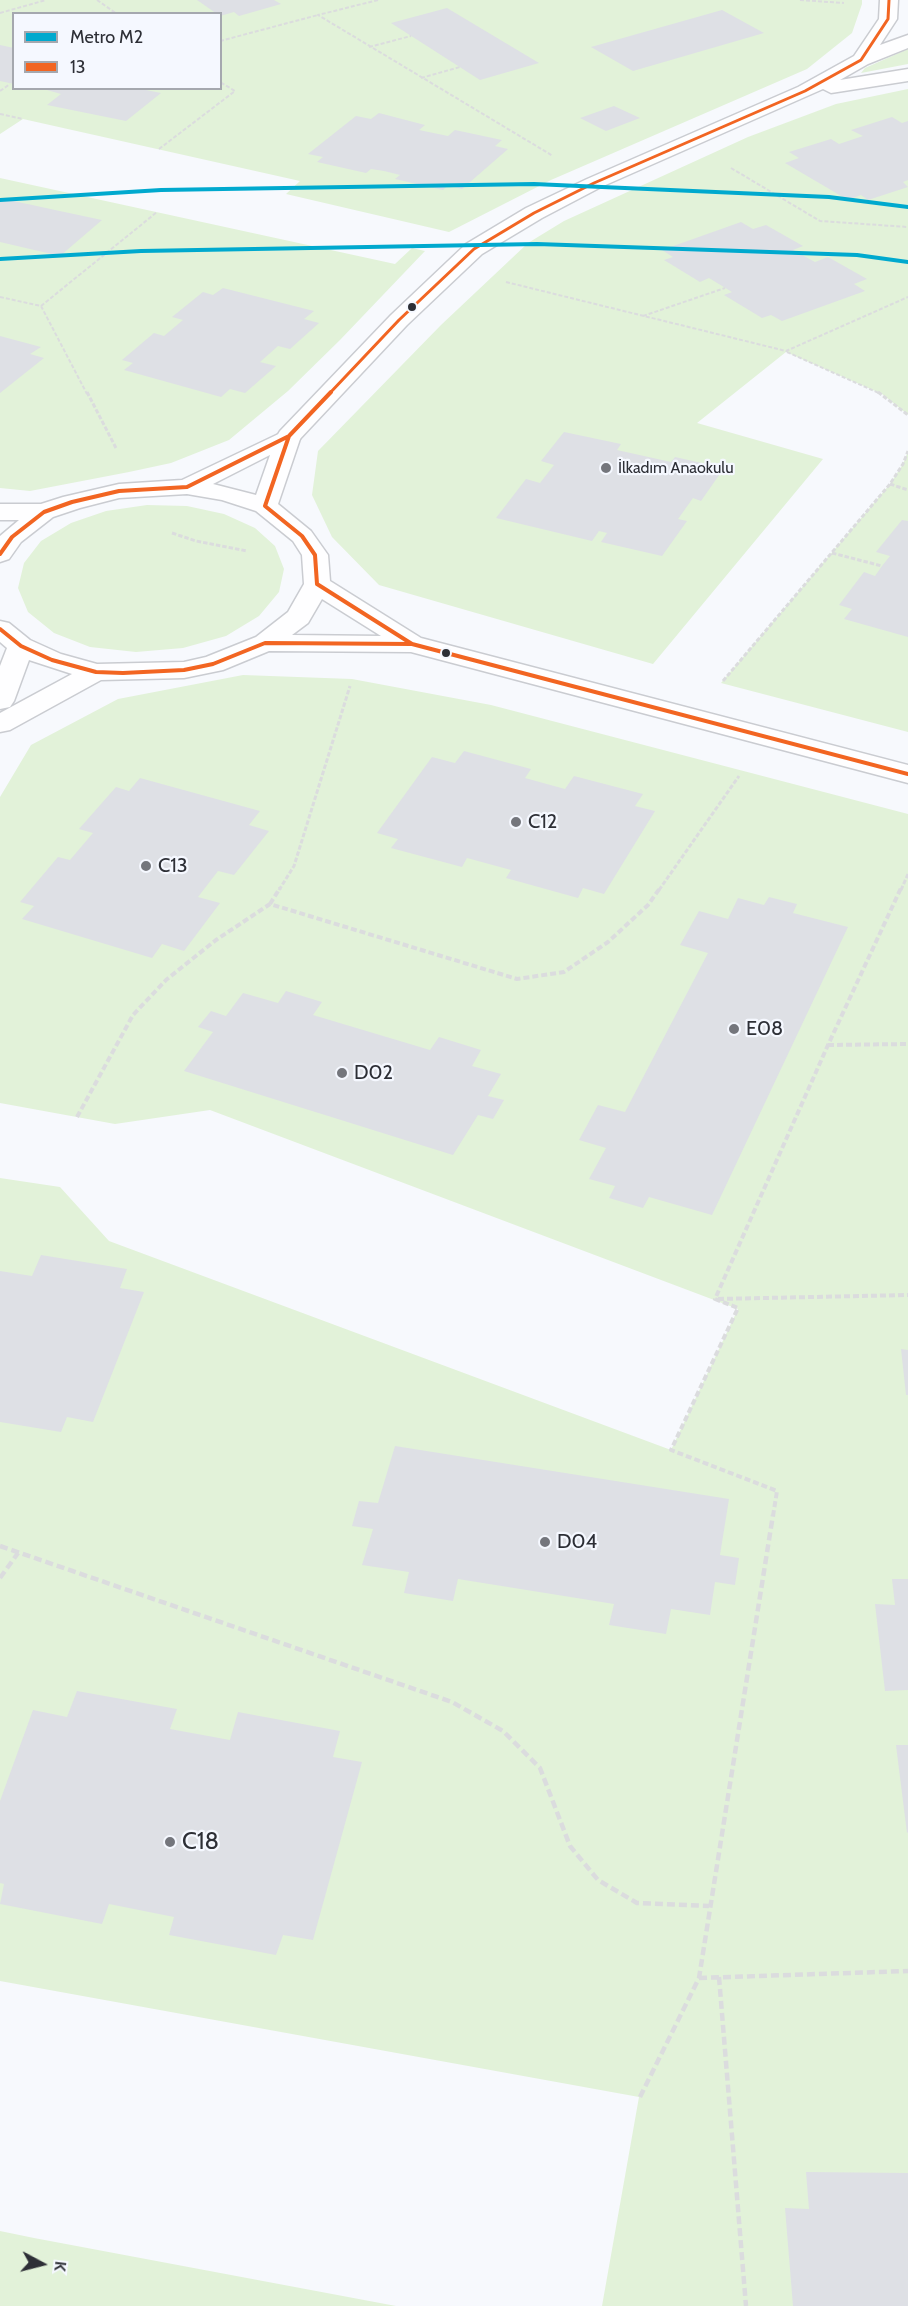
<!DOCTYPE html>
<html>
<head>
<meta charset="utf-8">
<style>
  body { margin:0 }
  #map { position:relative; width:908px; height:2306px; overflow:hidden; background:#f7f9fd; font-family:Cabin,sans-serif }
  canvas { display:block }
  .legend { position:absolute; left:12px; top:12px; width:210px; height:78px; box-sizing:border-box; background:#f5f8ff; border:2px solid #a5a8af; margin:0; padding:8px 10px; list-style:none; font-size:18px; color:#2d2f36 }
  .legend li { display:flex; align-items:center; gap:12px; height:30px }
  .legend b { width:30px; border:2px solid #a5a8af }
  .north { position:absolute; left:12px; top:2234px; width:60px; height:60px; -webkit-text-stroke:4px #f5f8ff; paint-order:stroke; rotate:97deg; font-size:16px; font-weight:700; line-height:24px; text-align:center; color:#2d2f36 }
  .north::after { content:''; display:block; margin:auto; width:21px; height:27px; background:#2d2f36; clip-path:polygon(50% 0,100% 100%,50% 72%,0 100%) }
</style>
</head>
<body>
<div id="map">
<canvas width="908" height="2306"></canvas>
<ul class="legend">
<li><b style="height:8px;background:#00a9ce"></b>Metro M2</li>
<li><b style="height:8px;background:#f26522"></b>13</li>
</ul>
<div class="north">K</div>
</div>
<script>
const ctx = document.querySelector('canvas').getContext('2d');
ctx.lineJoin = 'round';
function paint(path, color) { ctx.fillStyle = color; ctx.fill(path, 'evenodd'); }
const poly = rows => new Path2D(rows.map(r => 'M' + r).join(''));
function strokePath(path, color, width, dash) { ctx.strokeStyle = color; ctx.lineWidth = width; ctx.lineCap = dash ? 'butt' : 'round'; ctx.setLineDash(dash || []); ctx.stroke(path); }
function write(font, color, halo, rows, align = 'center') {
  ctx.font = font + ' Cabin,sans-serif'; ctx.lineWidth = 4.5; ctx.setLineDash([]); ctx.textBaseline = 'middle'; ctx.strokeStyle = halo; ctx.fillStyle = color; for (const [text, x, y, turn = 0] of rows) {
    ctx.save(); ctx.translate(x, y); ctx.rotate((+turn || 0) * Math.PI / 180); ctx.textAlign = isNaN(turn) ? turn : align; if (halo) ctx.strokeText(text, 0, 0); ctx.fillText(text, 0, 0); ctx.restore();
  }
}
const green = poly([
  [0,0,862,0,862,4,852,33,807,69,551,180,449,232,286,194,300,181,23,119,0,134],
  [14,14,220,14,220,88,14,88],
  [908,49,908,64,861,73,865,68],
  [908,89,908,415,882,394,786,352,697,423,823,459,653,664,379,585,332,537,312,495,318,451,441,325,528,243,564,221,748,137,836,104],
  [0,178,395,264,412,248,425,251,340,340,288,391,229,440,171,463,129,472,30,491,0,488],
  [908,451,908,732,721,683,890,484,903,464],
  [147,505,187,506,224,514,255,528,275,546,284,569,279,592,259,616,226,636,183,648,136,652,90,647,54,633,28,612,18,588,24,563,41,541,71,523,106,511],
  [243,675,352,679,491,705,908,814,908,2306,602,2306,639,2097,0,1981,0,1178,60,1187,109,1241,671,1450,738,1309,210,1110,115,1124,0,1103,0,797,31,745,118,699],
  [0,2231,34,2238,396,2306,0,2306]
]);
const building = poly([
  [197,0,274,0,281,4,239,16,234,12,220,16],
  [447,8,539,63,480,80,391,23],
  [722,10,764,33,633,71,591,47],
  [0,45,14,48,14,84,0,81],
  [40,88,136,88,161,93,126,121,47,105,61,94],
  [614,106,640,118,606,131,580,118],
  [379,113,425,125,419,130,448,136,455,130,502,140,495,146,508,149,462,189,448,185,443,190,395,179,400,175,384,171,371,169,366,173,317,162,323,157,308,154,356,116,371,119],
  [892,117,902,123,908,121,908,180,903,182,908,187,868,200,861,195,848,200,785,163,799,158,789,152,831,139,839,144,863,136,851,130],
  [0,198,55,210,102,220,60,256,0,242],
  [741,222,753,229,766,225,803,246,793,250,815,262,828,257,867,279,854,284,865,291,782,321,771,315,762,318,724,295,732,292,709,278,700,282,664,260,673,257,662,250],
  [223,288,314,311,304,319,319,323,290,349,278,346,260,362,276,366,245,393,230,389,221,397,124,370,133,363,122,360,154,333,164,336,183,320,172,317,203,292,213,295],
  [0,336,41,347,30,354,44,358,0,393],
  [564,432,621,444,617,450,671,462,675,457,724,468,701,501,693,498,678,519,687,521,662,556,601,542,607,533,599,531,592,541,496,518,526,479,540,483,554,465,541,461],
  [902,520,908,521,908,637,844,619,852,609,839,605,864,572,875,576,882,566,890,556,876,552],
  [464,751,531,769,525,778,565,789,574,776,643,794,635,806,655,811,604,894,583,888,578,898,506,878,511,870,467,858,462,867,391,848,398,839,377,833,432,757,455,763],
  [140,778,260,811,249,825,269,831,234,875,218,871,198,897,220,903,184,951,162,944,152,958,22,919,34,906,20,902,58,857,70,860,93,833,79,829,116,787,129,791],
  [769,897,797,904,793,913,848,927,712,1215,649,1197,643,1208,609,1198,615,1186,589,1179,606,1148,579,1140,598,1105,625,1112,708,953,680,945,699,911,728,919,738,898,764,905],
  [286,991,322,1002,313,1015,430,1050,439,1037,481,1050,472,1066,501,1074,488,1096,504,1100,493,1119,478,1115,453,1155,184,1071,213,1032,198,1027,211,1011,226,1016,243,993,278,1003],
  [41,1255,127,1269,120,1288,144,1292,93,1422,67,1417,61,1432,0,1422,0,1271,32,1276],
  [901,1349,908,1350,908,1395,906,1395],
  [395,1446,729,1499,720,1555,739,1558,735,1585,715,1582,710,1615,671,1609,666,1634,609,1625,614,1604,458,1579,453,1601,404,1593,409,1572,362,1565,373,1529,352,1526,359,1501,378,1503],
  [892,1579,908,1579,908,1690,885,1691,875,1604,895,1605],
  [77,1691,177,1709,170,1729,230,1740,238,1712,340,1731,333,1757,362,1762,313,1940,283,1935,276,1955,169,1935,174,1917,109,1904,102,1924,0,1904,4,1884,0,1883,0,1801,33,1710,67,1717],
  [896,1745,908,1745,908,1832,907,1833],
  [806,2172,908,2173,908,2306,793,2306,785,2208,809,2209]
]);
const pathFar3 = poly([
  [97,0,117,14],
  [378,0,318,15,553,156],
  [800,0,844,3],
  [0,13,46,0],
  [220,41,318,15],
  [369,47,411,36],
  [421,78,460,67],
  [0,91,10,84],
  [0,114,23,119],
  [159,149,235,91,220,82],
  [731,168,820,221,908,227],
  [506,282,786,351,908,297],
  [0,297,41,306,87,394],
  [41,306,157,212],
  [643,316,725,288],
  [787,352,881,394]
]);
const pathFar2 = poly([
  [87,392,116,448],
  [878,392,908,415],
  [890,484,908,490],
  [172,533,196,541,247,551],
  [832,553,882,566],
  [723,681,890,484,903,464,908,451],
  [279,890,294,866,350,686],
  [659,890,739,776],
  [901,890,908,874]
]);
const pathFar1 = poly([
  [270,904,280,888],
  [828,1045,908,1044],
  [77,1117,133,1015,166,980,216,940,270,904,517,979,564,972,608,942,648,905,660,888],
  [718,1299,908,1295],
  [773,1516,777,1491,671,1450,738,1308,715,1299,828,1045,901,888]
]);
const path = poly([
  [0,1546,452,1702,503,1731,540,1768,570,1846,598,1880,637,1903,709,1906],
  [0,1578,18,1553],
  [719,1977,746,2306],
  [699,1978,908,1971],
  [640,2097,699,1978,773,1515]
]);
const secondary = poly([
  [880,0,898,0,897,19,880,45,908,35,908,48,868,64,840,80,908,69,908,81,831,93,823,89,601,187,542,218,482,254,407,325,298,441,289,443,280,441,277,436,280,431,391,315,466,244,526,208,587,179,798,87,854,56,879,19,880,0]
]);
const primary = poly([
  [289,429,298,431,301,436,278,504,311,531,328,555,330,581,421,638,908,765,908,783,411,652,269,651,223,670,184,678,101,680,10,730,0,732,0,713,72,674,29,660,14,701,10,707,0,709,0,666,7,648,0,642,0,621,9,623,30,640,61,654,97,664,184,662,206,657,256,637,288,612,304,584,302,555,293,541,256,511,222,500,187,494,119,498,80,508,53,517,21,542,9,559,0,562,0,536,19,520,0,520,0,504,41,504,63,497,119,484,182,480,289,429],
  [270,455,256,495,213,484,270,455],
  [322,599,381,636,292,635,308,623,322,599]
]);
const bus1Far1 = poly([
  [329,394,399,320,474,249,534,213,594,183,805,91,861,60,888,19,889,0]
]);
const bus1 = poly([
  [289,436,265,506,302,536,315,555,317,584,412,644],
  [0,554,12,537,44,512,72,502,119,491,187,487,289,436,331,392],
  [0,629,21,646,52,660,96,672,123,673,184,670,213,664,265,643,412,644,908,774]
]);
const metro1 = poly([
  [0,200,161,190,534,184,829,197,908,207],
  [0,259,141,251,537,244,857,255,908,262]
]);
const markers = [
  [412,307,5,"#2d2f36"],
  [606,468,6,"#74767c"],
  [446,653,5,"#2d2f36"],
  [516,822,6,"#74767c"],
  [146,866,6,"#74767c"],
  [734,1029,6,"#74767c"],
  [342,1073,6,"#74767c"],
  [545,1542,6,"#74767c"],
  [170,1842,6,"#74767c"]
];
const farPoinames = [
  ["İlkadım Anaokulu",618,468]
];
const poiNames = [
  ["C12",528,822],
  ["C13",158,866],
  ["E08",746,1029],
  ["D02",354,1073],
  ["D04",557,1542]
];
const nearPoinames = [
  ["C18",182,1842]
];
paint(green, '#e2f2d9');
paint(building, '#dee0e5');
strokePath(secondary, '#caccd1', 3);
strokePath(primary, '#caccd1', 3);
strokePath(pathFar3, '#dbdcde', 2, [4, 2]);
strokePath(pathFar2, '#dbdcde', 3, [4.5, 2]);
strokePath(pathFar1, '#dbdcde', 4, [6, 3]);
strokePath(path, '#dbdcde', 4.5, [8, 4]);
paint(secondary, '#fefeff');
paint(primary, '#fefeff');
strokePath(bus1Far1, '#f26522', 3);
strokePath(bus1, '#f26522', 4);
strokePath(metro1, '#00a9ce', 4);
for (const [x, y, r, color] of markers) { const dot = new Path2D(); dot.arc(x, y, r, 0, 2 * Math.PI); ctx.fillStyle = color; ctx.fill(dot); strokePath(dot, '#f5f8ff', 2); }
write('16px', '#2d2f36', '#f5f8ff', farPoinames, 'left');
write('20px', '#2d2f36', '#f5f8ff', poiNames, 'left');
write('24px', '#2d2f36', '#f5f8ff', nearPoinames, 'left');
</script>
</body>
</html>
